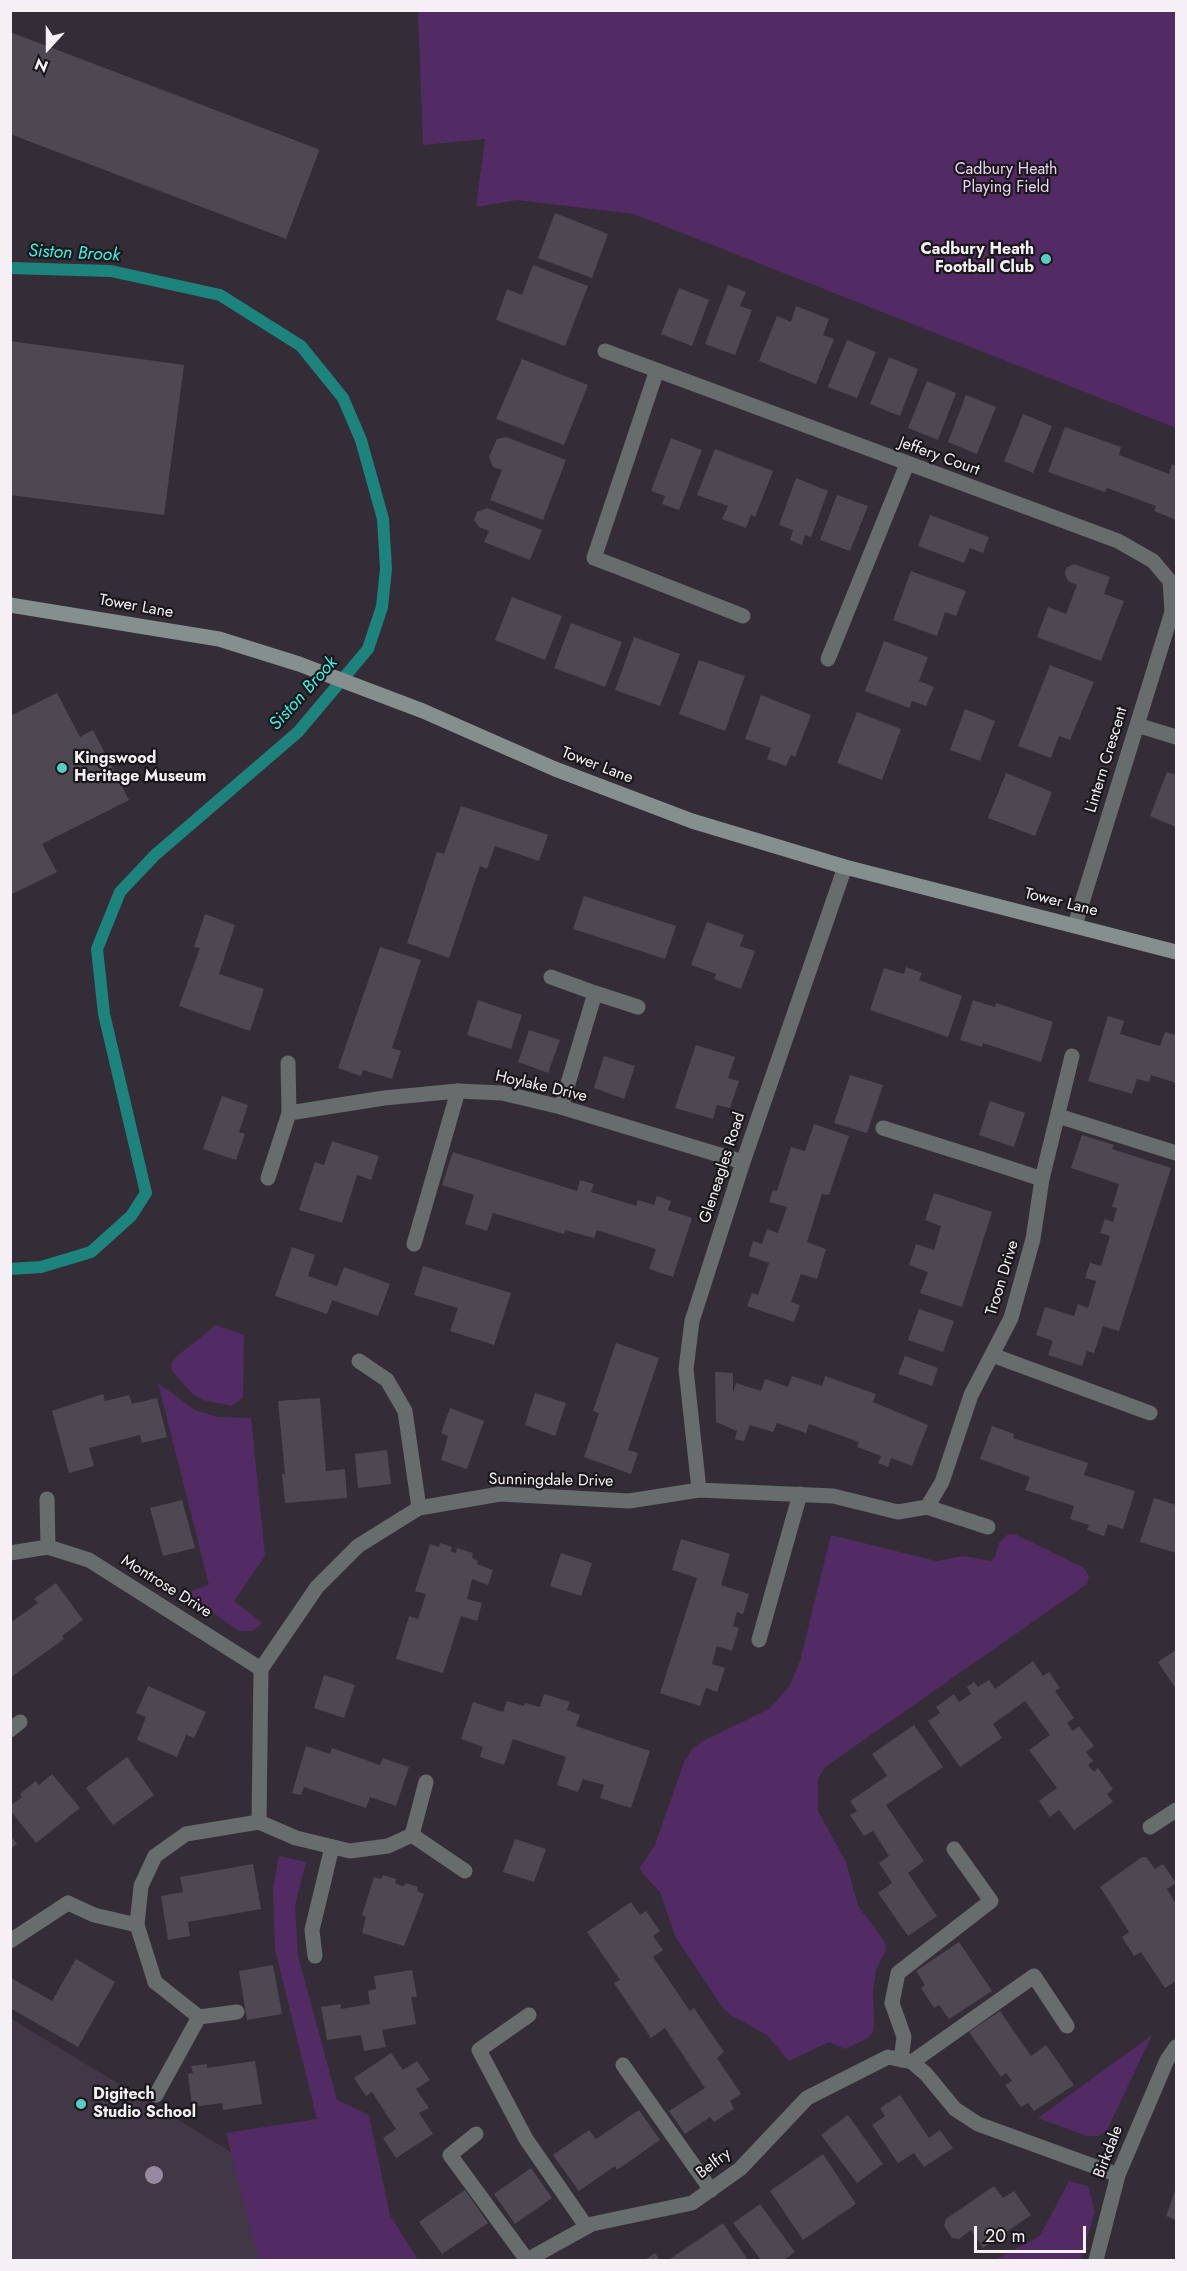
<!DOCTYPE html>
<html>
<head>
<meta charset="utf-8">
<style>
  body { margin:0 }
  #map { position:relative; width:1187px; height:2271px; overflow:hidden; background:#342d37; font-family:Jost,sans-serif }
  canvas { display:block }
  .frame { position:absolute; inset:0; border:12px solid #f4f0f6; pointer-events:none }
  .north { position:absolute; left:18px; top:18px; width:60px; height:60px; -webkit-text-stroke:4px #1a171b; paint-order:stroke; rotate:201deg; font-size:16px; font-weight:700; line-height:24px; text-align:center; color:#f4f0f6 }
  .north::after { content:''; display:block; margin:auto; width:21px; height:27px; background:#f4f0f6; clip-path:polygon(50% 0,100% 100%,50% 72%,0 100%) }
  .scale { position:absolute; left:974px; top:2226px; width:112px; height:27px; box-sizing:border-box; border:3px solid #f4f0f6; border-top:0; padding-left:8px; font-size:18px; line-height:21px; white-space:nowrap; color:#f4f0f6; -webkit-text-stroke:4px #1a171b; paint-order:stroke }
</style>
</head>
<body>
<div id="map">
<canvas width="1187" height="2271"></canvas>
<div class="frame"></div>
<div class="north">N</div>
<div class="scale">20 m</div>
</div>
<script>
const ctx = document.querySelector('canvas').getContext('2d');
ctx.lineJoin = 'round';
function paint(path, color) { ctx.fillStyle = color; ctx.fill(path, 'evenodd'); }
const poly = rows => new Path2D(rows.map(r => 'M' + r).join(''));
function strokePath(path, color, width, dash) { ctx.strokeStyle = color; ctx.lineWidth = width; ctx.lineCap = dash ? 'butt' : 'round'; ctx.setLineDash(dash || []); ctx.stroke(path); }
function write(font, color, halo, rows, align = 'center') {
  ctx.font = font + ' Jost,sans-serif'; ctx.lineWidth = 4.5; ctx.setLineDash([]); ctx.textBaseline = 'middle'; ctx.strokeStyle = halo; ctx.fillStyle = color; for (const [text, x, y, turn = 0] of rows) {
    ctx.save(); ctx.translate(x, y); ctx.rotate((+turn || 0) * Math.PI / 180); ctx.textAlign = isNaN(turn) ? turn : align; if (halo) ctx.strokeText(text, 0, 0); ctx.fillText(text, 0, 0); ctx.restore();
  }
}
const built = poly([
  [10,2018,292,2189,308,2260,11,2260]
]);
const green = poly([
  [418,11,1176,11,1176,428,634,214,517,200,476,207,485,139,423,145],
  [216,1325,244,1335,243,1398,231,1406,203,1400,193,1394,172,1371,171,1364,177,1356],
  [158,1383,195,1410,218,1417,251,1418,265,1556,234,1601,262,1623,253,1631,239,1631,192,1598,190,1591,209,1585],
  [1015,1534,1084,1568,1089,1576,1087,1584,825,1767,818,1779,818,1811,846,1862,858,1906,885,1942,886,1950,876,1970,873,1991,874,2023,873,2032,868,2038,845,2049,829,2042,789,2061,767,2035,732,2016,723,2008,675,1936,660,1892,642,1873,640,1867,655,1845,684,1762,693,1748,703,1741,769,1709,789,1687,800,1661,831,1535,936,1561,964,1556,991,1561,995,1557,999,1543,1007,1535],
  [279,1856,306,1862,295,1905,298,1956,337,2100,369,2115,390,2215,418,2260,259,2260,226,2133,317,2119,275,1949,273,1889],
  [1152,2035,1107,2130,1098,2136,1087,2136,1038,2118],
  [1069,2181,1088,2186,1095,2212,1080,2260,995,2260,1040,2236]
]);
const stream = poly([
  [10,268,111,271,220,295,301,346,343,398,361,440,383,519,386,569,382,607,368,649,298,732,155,855,120,892,97,949,104,1014,146,1193,131,1216,91,1252,41,1267,10,1269]
]);
const building = poly([
  [10,32,318,149,319,151,286,239,10,134],
  [555,213,608,234,592,278,538,258],
  [533,265,588,286,565,346,496,320,507,289,522,295],
  [728,285,746,292,740,306,752,310,735,355,705,344],
  [679,288,709,300,692,346,661,334],
  [796,306,829,319,823,335,834,339,816,384,759,361,777,316,791,322],
  [847,340,876,352,857,398,828,387],
  [10,341,184,365,164,515,10,495],
  [889,357,918,369,900,416,870,404],
  [522,359,588,385,564,445,496,419],
  [927,381,956,393,938,440,908,428],
  [966,395,996,407,977,454,948,442],
  [1023,414,1052,426,1033,473,1004,461],
  [1065,427,1121,447,1119,455,1169,474,1172,464,1176,466,1176,520,1154,511,1156,506,1107,488,1105,492,1048,472],
  [506,437,566,460,543,520,490,500,502,470,493,467,489,457,497,439],
  [671,438,702,450,679,510,662,504,665,496,651,491],
  [715,449,773,471,755,517,751,515,746,528,722,519,728,506,697,495],
  [796,478,828,491,811,537,805,535,802,545,790,540,793,530,779,525],
  [837,495,868,506,850,551,820,540],
  [487,508,542,530,530,560,484,542,489,531,479,527,474,520,477,512],
  [930,515,989,537,983,553,970,548,964,563,918,546],
  [1074,564,1110,577,1104,594,1124,601,1101,661,1037,637,1048,607,1066,614,1077,585,1068,581,1065,574,1066,568],
  [911,571,966,591,956,616,945,612,937,636,893,620],
  [512,597,562,616,545,660,495,640],
  [571,623,622,642,605,687,554,668],
  [634,637,680,654,660,706,615,690],
  [884,641,928,657,919,681,934,687,926,706,912,701,909,708,865,691],
  [699,660,745,676,725,731,679,714],
  [1050,665,1094,682,1070,740,1059,736,1051,758,1018,746],
  [57,693,80,737,93,730,129,800,42,844,57,872,10,895,10,716],
  [761,695,811,715,795,757,791,755,786,766,767,759,771,748,745,739],
  [965,709,995,721,980,761,950,750],
  [857,712,901,729,882,780,837,763],
  [1167,772,1176,775,1176,827,1150,816],
  [1006,773,1052,792,1035,836,988,818],
  [461,806,548,835,539,861,495,846,487,869,480,866,449,958,407,943,437,852,444,854],
  [584,896,676,926,665,959,573,929],
  [205,914,235,925,219,974,264,989,250,1031,179,1006,200,948,194,947],
  [707,922,744,935,740,946,755,951,741,989,714,979,716,974,691,965],
  [380,947,421,960,392,1048,401,1051,392,1079,363,1070,361,1076,338,1068],
  [906,967,922,973,919,980,962,996,948,1037,870,1010,884,968,904,974],
  [478,1000,522,1015,511,1049,467,1035],
  [973,1000,995,1007,996,1003,1053,1022,1041,1062,983,1043,982,1047,960,1040],
  [1108,1016,1124,1021,1120,1034,1160,1046,1165,1032,1176,1035,1176,1083,1151,1075,1149,1082,1137,1079,1132,1094,1088,1081],
  [529,1030,560,1040,548,1073,518,1062],
  [696,1045,735,1057,728,1078,739,1081,730,1108,717,1105,713,1119,675,1108],
  [604,1056,635,1066,624,1099,594,1088],
  [850,1075,883,1085,867,1133,834,1123],
  [222,1096,248,1105,239,1132,245,1134,236,1160,203,1149],
  [990,1101,1025,1113,1014,1147,979,1135],
  [814,1124,849,1136,829,1195,822,1194,807,1242,826,1249,817,1279,801,1274,791,1302,800,1305,794,1322,747,1306,752,1293,758,1295,769,1263,749,1256,753,1241,762,1244,767,1229,778,1233,787,1207,769,1202,773,1190,777,1191,791,1147,805,1151],
  [1082,1135,1114,1145,1112,1149,1171,1168,1119,1331,1103,1326,1094,1353,1087,1351,1082,1366,1048,1355,1053,1341,1036,1335,1045,1307,1074,1316,1078,1304,1088,1308,1096,1281,1085,1278,1090,1263,1101,1266,1110,1236,1100,1233,1105,1219,1113,1222,1117,1208,1112,1207,1119,1184,1071,1168],
  [332,1141,379,1156,371,1180,357,1175,342,1223,299,1210,315,1162,324,1165],
  [453,1152,577,1191,580,1180,594,1184,591,1192,636,1206,638,1200,654,1205,657,1196,671,1201,668,1210,692,1218,673,1277,649,1269,656,1249,597,1230,594,1238,565,1230,564,1234,493,1213,487,1231,465,1224,474,1195,442,1185],
  [934,1193,992,1212,962,1307,920,1293,928,1272,909,1265,916,1244,934,1250,941,1226,925,1220],
  [292,1247,315,1255,308,1276,337,1286,344,1267,390,1284,378,1316,332,1300,327,1314,275,1296],
  [423,1266,511,1293,494,1345,450,1331,458,1308,414,1295],
  [919,1309,954,1321,943,1352,908,1340],
  [616,1343,659,1358,628,1450,638,1453,631,1474,584,1457,599,1413,593,1411],
  [905,1356,938,1368,932,1386,898,1374],
  [715,1372,733,1373,733,1393,736,1383,761,1391,765,1379,788,1387,792,1376,822,1386,825,1376,876,1394,873,1402,928,1425,912,1466,891,1458,888,1467,878,1463,881,1456,857,1447,859,1442,809,1424,806,1433,777,1423,773,1432,750,1425,744,1441,735,1439,737,1431,716,1422],
  [535,1393,566,1403,555,1436,525,1425],
  [103,1394,105,1401,129,1395,132,1404,157,1398,167,1437,142,1443,140,1435,89,1448,94,1466,69,1473,52,1411],
  [320,1398,326,1471,345,1469,347,1498,285,1503,282,1474,285,1474,278,1401],
  [450,1408,484,1421,467,1469,441,1460,448,1436,441,1433],
  [992,1426,1014,1434,1013,1438,1088,1463,1084,1475,1135,1491,1123,1529,1108,1524,1104,1536,1087,1530,1089,1525,1070,1519,1074,1506,1025,1490,1030,1477,980,1459],
  [387,1450,391,1484,358,1488,355,1454],
  [1154,1498,1176,1505,1176,1553,1140,1542],
  [182,1500,195,1548,163,1556,150,1508],
  [681,1539,730,1554,721,1585,749,1594,743,1614,737,1612,733,1626,739,1628,732,1651,717,1646,712,1664,725,1668,717,1692,706,1688,700,1706,660,1693,697,1578,672,1570],
  [440,1543,452,1547,450,1551,456,1553,457,1548,473,1553,472,1558,478,1561,477,1564,493,1570,488,1585,472,1579,467,1599,482,1603,477,1621,461,1616,443,1673,396,1659,409,1616,418,1619,426,1594,415,1591,430,1544,439,1547],
  [561,1553,592,1563,581,1596,550,1586],
  [56,1583,83,1620,62,1636,64,1639,10,1678,10,1623,38,1603,34,1599],
  [1176,1650,1176,1689,1158,1662],
  [1033,1661,1043,1676,1049,1672,1060,1688,1055,1691,1074,1718,1067,1723,1073,1731,1079,1726,1094,1746,1086,1752,1093,1761,1088,1765,1094,1772,1098,1768,1113,1789,1107,1794,1113,1802,1074,1830,1059,1810,1050,1817,1039,1801,1057,1788,1029,1750,1050,1735,1025,1701,993,1724,1002,1738,960,1767,928,1721,940,1713,936,1707,954,1694,959,1702,971,1694,967,1687,974,1682,978,1687,989,1680,995,1689],
  [324,1675,355,1685,344,1718,314,1708],
  [148,1686,206,1712,194,1738,186,1735,177,1757,137,1740,146,1717,136,1713],
  [544,1694,570,1702,567,1710,580,1715,576,1726,650,1751,631,1808,600,1798,604,1785,583,1779,578,1792,557,1785,566,1757,513,1739,504,1765,480,1757,483,1747,461,1739,473,1702,503,1712,507,1701,524,1706,525,1703,540,1707],
  [914,1725,943,1767,886,1805,924,1861,908,1873,937,1916,908,1936,878,1893,892,1883,879,1863,889,1856,873,1831,864,1836,850,1815,857,1811,850,1801,887,1776,872,1754],
  [306,1746,330,1754,332,1748,380,1765,383,1758,409,1767,396,1806,370,1797,366,1808,304,1787,301,1795,292,1793],
  [127,1757,154,1795,113,1825,86,1788],
  [52,1774,80,1808,36,1843,10,1810,10,1806,22,1797,20,1794,27,1788,36,1781,39,1785],
  [10,1835,17,1844,10,1850],
  [515,1839,546,1849,534,1882,503,1872],
  [1142,1857,1146,1857,1155,1869,1163,1864,1176,1883,1167,1889,1176,1904,1176,1981,1165,1988,1141,1952,1134,1956,1122,1937,1129,1932,1100,1887],
  [253,1864,261,1909,188,1922,190,1936,168,1940,161,1896,183,1892,180,1877],
  [383,1875,396,1879,395,1883,399,1885,404,1886,406,1883,418,1887,417,1891,424,1894,404,1946,362,1933,366,1917,362,1915,374,1877,381,1879],
  [631,1902,640,1915,646,1911,660,1931,653,1936,663,1950,653,1957,690,2011,694,2008,724,2052,717,2058,741,2094,730,2101,734,2109,714,2122,710,2117,685,2134,669,2111,705,2088,665,2028,651,2038,614,1983,620,1980,587,1932],
  [959,1942,992,1991,949,2019,939,2005,934,2008,921,1988,925,1985,916,1971],
  [76,1959,115,1982,78,2047,10,2008,11,1978,52,2001],
  [273,1965,282,2014,247,2020,239,1971],
  [412,1970,417,1997,411,1997,416,2024,382,2030,386,2047,364,2051,361,2035,327,2040,321,2007,341,2004,341,2009,370,2004,368,1991,376,1989,374,1976],
  [1000,2011,1031,2056,1046,2045,1074,2085,1034,2111,1028,2103,1021,2107,1005,2085,1012,2081,1006,2073,1001,2077,969,2032],
  [391,2053,403,2070,417,2061,430,2080,416,2089,429,2108,419,2113,433,2134,396,2158,383,2138,396,2129,372,2092,366,2096,354,2078],
  [255,2061,262,2104,223,2110,222,2103,192,2107,188,2074,193,2073,191,2066,207,2064,207,2068],
  [900,2095,929,2138,940,2130,953,2148,924,2167,914,2153,898,2163,872,2125,885,2116,880,2108],
  [639,2110,660,2140,617,2170,615,2166,579,2191,553,2155,589,2130,596,2139],
  [848,2115,883,2164,857,2183,821,2135],
  [823,2154,856,2204,803,2240,770,2191],
  [531,2168,552,2198,515,2224,494,2194],
  [994,2186,1003,2198,1014,2191,1031,2215,983,2248,971,2230,959,2239,952,2238,944,2226,946,2219],
  [1176,2188,1176,2220,1166,2216],
  [465,2190,488,2223,442,2254,419,2222],
  [760,2204,795,2252,784,2260,761,2260,733,2223],
  [723,2223,748,2260,671,2260,670,2259],
  [655,2253,660,2260,645,2260]
]);
const lane = poly([
  [623,569,743,616],
  [551,977,595,993],
  [561,1107,595,993,638,1007],
  [1058,1116,1176,1153],
  [883,1128,981,1159],
  [1042,1179,1072,1056],
  [414,1244,458,1091],
  [992,1355,1150,1413],
  [759,1640,800,1494],
  [10,1730,20,1722],
  [10,1941,68,1903],
  [315,1956,312,1930,332,1847],
  [155,1982,199,2017,156,2095],
  [892,2003,898,1973,991,1901,954,1849],
  [529,2015,479,2050,526,2139,586,2226],
  [199,2017,237,2012],
  [912,2062,1034,1976,1067,2026],
  [623,2065,711,2190],
  [476,2134,450,2155,527,2260]
]);
const street = poly([
  [605,351,1118,541,1153,561,1170,581,1172,612],
  [623,569,594,558,657,370],
  [828,659,907,464],
  [1137,725,1176,737],
  [1075,925,1172,612,1176,609],
  [289,1113,384,1098,458,1091,502,1093,561,1107,743,1162],
  [268,1178,289,1113,288,1063],
  [359,1361,387,1380,405,1411,419,1508],
  [699,1490,686,1369,692,1321,743,1162,845,867],
  [47,1499,48,1547],
  [927,1507,942,1482,971,1395,1011,1318,1033,1239,1042,1179,981,1159],
  [10,1553,48,1547,89,1560,261,1669],
  [259,1822,261,1669,317,1587,358,1546,419,1508,500,1494,629,1501,699,1490,833,1496,898,1512,927,1507,988,1527],
  [1150,1827,1176,1810],
  [412,1835,426,1782],
  [68,1903,94,1915,137,1925],
  [155,1982,137,1925,141,1886,155,1856,186,1834,259,1822,296,1838,350,1851,388,1846,412,1835,465,1871],
  [892,2003,904,2037,901,2060],
  [527,2260,592,2224,692,2203,740,2169,807,2098,888,2057,912,2062,926,2074,955,2109,978,2124,1118,2175],
  [1096,2260,1118,2175,1167,2060,1176,2047]
]);
const secondary = poly([
  [10,605,219,639,299,664,423,711,555,769,692,821,845,867,1176,952]
]);
const trees = [
  [154,2175]
];
const markers = [
  [1046,259,6,"#56cec4"],
  [62,768,6,"#56cec4"],
  [81,2104,6,"#56cec4"]
];
const parkNames = [
  ["Cadbury Heath",1006,170],
  ["Playing Field",1006,188]
];
const poiNames = [
  ["Cadbury Heath",1034,250,"right"],
  ["Football Club",1034,268,"right"],
  ["Kingswood",74,759],
  ["Heritage Museum",74,777],
  ["Digitech",93,2095],
  ["Studio School",93,2113]
];
const streetNames = [
  ["Jeffery Court",939,457,20],
  ["Tower Lane",136,607,10],
  ["Lintern Crescent",1107,760,-73],
  ["Tower Lane",597,766,21],
  ["Tower Lane",1061,903,14],
  ["Hoylake Drive",541,1087,13],
  ["Gleneagles Road",723,1168,-72],
  ["Troon Drive",1003,1278,-73],
  ["Sunningdale Drive",551,1481,1],
  ["Montrose Drive",166,1587,32],
  ["Birkdale",1109,2152,-69],
  ["Belfry",714,2164,-37]
];
const waterNames = [
  ["Siston Brook",74,254,3],
  ["Siston Brook",304,694,-48]
];
paint(built, '#413746');
paint(green, '#522b64');
strokePath(stream, '#1d847d', 12);
paint(building, '#4e4852');
strokePath(lane, '#666d6c', 15);
strokePath(street, '#666d6c', 15);
strokePath(secondary, '#848f8e', 15);
ctx.fillStyle = '#9988a1';
for (const [x, y] of trees) { ctx.beginPath(); ctx.arc(x, y, 9, 0, 2 * Math.PI); ctx.fill(); }
for (const [x, y, r, color] of markers) { const dot = new Path2D(); dot.arc(x, y, r, 0, 2 * Math.PI); ctx.fillStyle = color; ctx.fill(dot); strokePath(dot, '#1a171b', 2); }
write('16px', '#ebd2f7', '#1a171b', parkNames);
write('bold 16px', '#f4f0f6', '#1a171b', poiNames, 'left');
write('16px', '#f4f0f6', '#1a171b', streetNames);
write('italic 18px', '#39f2e6', '#1a171b', waterNames);
</script>
</body>
</html>
